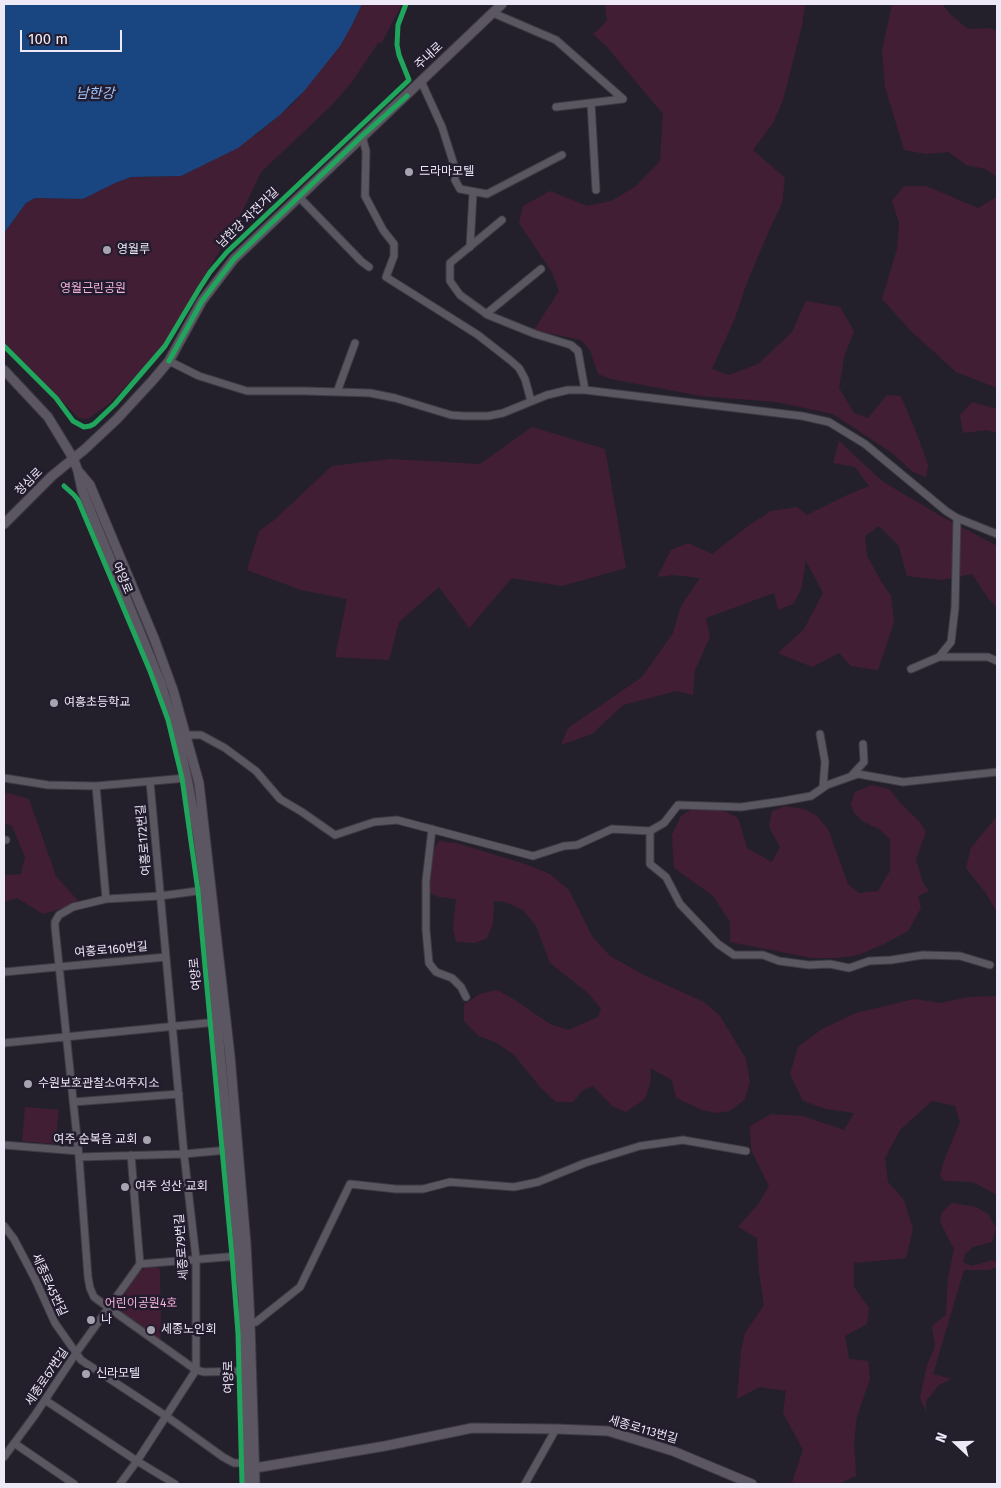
<!DOCTYPE html>
<html>
<head>
<meta charset="utf-8">
<style>
  body { margin:0 }
  #map { position:relative; width:1001px; height:1488px; overflow:hidden; background:#24202b; font-family:"Fira Sans",sans-serif }
  canvas { display:block }
  .frame { position:absolute; inset:0; border:5px solid #ede9f6; pointer-events:none }
  .north { position:absolute; left:931px; top:1418px; width:50px; height:50px; -webkit-text-stroke:4px #231c2f; paint-order:stroke; rotate:291deg; font-size:14px; font-weight:700; line-height:20px; text-align:center; color:#ede9f6 }
  .north::after { content:''; display:block; margin:auto; width:18px; height:22px; background:#ede9f6; clip-path:polygon(50% 0,100% 100%,50% 72%,0 100%) }
  .scale { position:absolute; left:20px; top:30px; width:102px; height:22px; box-sizing:border-box; border:2px solid #ede9f6; border-top:0; padding-left:6px; font-size:15px; line-height:18px; white-space:nowrap; color:#ede9f6; -webkit-text-stroke:4px #231c2f; paint-order:stroke }
</style>
</head>
<body>
<div id="map">
<canvas width="1001" height="1488"></canvas>
<div class="frame"></div>
<div class="north">N</div>
<div class="scale">100 m</div>
</div>
<script>
const ctx = document.querySelector('canvas').getContext('2d');
ctx.lineJoin = 'round';
function paint(path, color) { ctx.fillStyle = color; ctx.fill(path, 'evenodd'); }
const poly = rows => new Path2D(rows.map(r => 'M' + r).join(''));
function strokePath(path, color, width, dash) { ctx.strokeStyle = color; ctx.lineWidth = width; ctx.lineCap = dash ? 'butt' : 'round'; ctx.setLineDash(dash || []); ctx.stroke(path); }
function write(font, color, halo, rows, align = 'center') {
  ctx.font = font + ' "Fira Sans","Noto Sans KR",sans-serif'; ctx.lineWidth = 5; ctx.setLineDash([]); ctx.textBaseline = 'middle'; ctx.strokeStyle = halo; ctx.fillStyle = color; for (const [text, x, y, turn = 0] of rows) {
    ctx.save(); ctx.translate(x, y); ctx.rotate((+turn || 0) * Math.PI / 180); ctx.textAlign = isNaN(turn) ? turn : align; if (halo) ctx.strokeText(text, 0, 0); ctx.fillText(text, 0, 0); ctx.restore();
  }
}
const green = poly([
  [362,4,402,4,382,42,378,43,351,83,332,105,261,172,243,210,164,346,110,403,88,419,79,418,4,344,4,233,26,203,35,198,83,199,115,183,131,177,181,176,257,134,293,104,352,25],
  [605,4,805,4,802,26,783,100,773,123,753,150,785,178,782,203,767,235,746,285,735,318,712,369,729,375,758,364,792,332,806,301,840,307,854,331,844,357,839,388,854,413,868,418,887,395,901,396,918,437,928,465,926,477,913,472,892,453,833,414,776,402,701,396,611,379,598,374,590,350,581,340,534,330,559,291,552,272,519,223,523,206,550,191,587,206,611,201,635,187,660,161,663,114,607,47,593,34,607,21],
  [892,4,942,4,951,15,968,29,990,28,997,31,997,177,985,169,966,165,949,152,926,154,904,150,885,87,882,51],
  [904,186,926,186,978,208,997,197,997,388,956,372,910,330,882,299,897,249,899,223,892,201],
  [972,402,997,409,997,433,988,430,963,433,960,415],
  [532,427,605,449,626,568,562,586,512,578,469,628,439,587,399,622,389,660,335,657,347,599,301,590,247,570,259,531,273,521,332,466,391,459,480,464],
  [839,441,882,481,939,515,997,546,997,608,988,598,972,574,942,580,907,576,899,546,879,526,865,536,867,556,882,583,891,596,894,622,878,670,851,666,839,653,812,667,778,653,804,629,823,593,806,561,801,590,793,604,778,610,774,593,706,618,710,637,695,670,693,695,676,691,623,705,592,734,561,745,568,728,642,677,673,633,681,606,700,578,673,575,657,577,671,550,688,543,712,554,751,524,771,511,797,507,807,515,845,496,869,486,855,467,833,463],
  [872,785,889,789,902,805,919,821,926,832,916,859,923,883,929,891,918,896,921,908,908,931,884,944,858,955,838,958,812,958,730,942,730,922,713,896,674,868,672,835,681,816,694,808,723,810,738,818,747,848,772,862,780,847,769,827,772,811,785,806,804,809,817,816,828,829,848,884,859,893,878,891,890,871,890,839,879,829,864,822,854,813,851,804,855,792],
  [4,792,29,799,56,876,80,903,43,914,17,898,4,902,4,875,21,874,25,857,12,826,4,823],
  [997,816,997,912,985,892,966,868,971,848],
  [439,841,456,843,525,864,550,874,569,890,592,936,610,956,644,975,704,1002,720,1016,746,1059,750,1082,745,1099,730,1111,716,1113,702,1110,676,1098,672,1080,650,1068,651,1080,645,1099,626,1112,612,1106,593,1086,583,1090,573,1102,556,1102,541,1088,514,1055,497,1043,479,1036,464,1021,464,1004,480,994,497,990,515,1000,550,1024,568,1030,598,1017,601,1009,589,994,550,963,536,926,523,910,505,902,494,901,493,924,487,938,475,943,456,942,453,929,456,899,439,897,430,893,429,872,433,851],
  [997,996,997,1195,973,1182,944,1181,940,1175,945,1158,960,1122,955,1106,932,1101,900,1130,885,1158,888,1182,904,1200,913,1229,906,1258,854,1263,854,1287,869,1308,867,1324,845,1336,849,1359,868,1361,870,1379,857,1416,854,1442,856,1476,838,1484,797,1484,792,1482,803,1450,783,1413,786,1391,759,1387,737,1399,741,1351,745,1333,764,1305,759,1273,757,1238,738,1227,759,1203,769,1186,751,1150,750,1126,771,1114,802,1116,844,1130,854,1113,826,1109,803,1101,790,1074,798,1047,822,1029,856,1013,914,999,940,1003,969,997],
  [25,1107,59,1110,55,1144,22,1141],
  [952,1203,976,1207,988,1214,996,1228,992,1242,973,1247,965,1254,963,1262,972,1266,993,1260,997,1263,997,1267,989,1270,964,1270,933,1374,951,1379,939,1385,926,1401,926,1412,920,1398,927,1365,935,1347,932,1326,946,1315,948,1278,954,1249,940,1222,942,1212],
  [156,1267,160,1269,161,1338,160,1339,154,1338,121,1313,116,1307,139,1272,145,1268]
]);
const water = poly([
  [4,4,362,4,352,25,340,46,305,90,280,115,238,148,181,176,131,177,115,183,83,199,35,198,26,203,4,233]
]);
const street = poly([
  [493,13,556,40,623,99],
  [421,81,442,127,455,168,455,180,460,189,487,194,562,155],
  [591,103,596,190],
  [556,107,623,99],
  [362,136,366,151,365,196,383,230,394,244,394,256,386,277,478,335,510,360,519,368,525,379,531,401],
  [299,197,361,261,369,267],
  [502,220,450,263,450,281,460,295,488,315,535,334,571,345,578,351,585,390],
  [470,247,473,193],
  [486,314,541,269],
  [169,361,199,376,247,391,305,391,370,393,395,398,451,415,464,416,488,416,503,413,547,395,568,390,585,390,802,416,829,422,865,444,946,511,957,518,997,534],
  [337,392,355,343],
  [939,657,951,642,955,608,957,518],
  [911,669,939,657,988,657,997,661],
  [820,734,825,762,823,787],
  [187,735,201,735,225,748,256,771,280,799,302,812,335,835,374,822,397,820,533,856,564,846,577,845,612,829,650,831,664,823,678,805,741,807,783,801,811,796,827,785,858,774,903,782,997,772],
  [852,775,864,762,863,744],
  [4,778,48,785,96,786,187,778],
  [96,786,106,899],
  [432,829,426,881,426,930,429,963,436,972,452,978,461,987,466,997],
  [650,831,650,864,666,877,680,904,718,944,734,955,763,955,779,961,809,965,830,964,849,968,869,961,891,960,923,955,960,956,990,965],
  [4,840,6,840],
  [205,890,160,896,106,899,73,907,59,915,55,922,55,927,79,1157,88,1277,90,1288,94,1297,109,1308,196,1370,204,1372,245,1371],
  [4,972,166,957],
  [4,1043,217,1022],
  [73,1102,179,1094],
  [4,1145,78,1151],
  [131,1155,140,1264],
  [79,1157,184,1154,228,1150],
  [4,1226,14,1239,35,1279,55,1323,81,1360,166,1416,223,1457,234,1463,247,1463],
  [250,1323,256,1322,300,1287,350,1184,396,1189,423,1189,450,1182,514,1187,538,1182,585,1163,640,1146,683,1140,746,1151],
  [45,1400,137,1461,175,1484],
  [14,1443,74,1484],
  [4,1457,35,1415,76,1353,140,1264,239,1256],
  [120,1484,137,1461,196,1370,196,1258,184,1154,150,782],
  [525,1484,556,1429]
]);
const secondary = poly([
  [4,370,48,417,73,458,78,471,82,490,161,684,178,738,187,778,198,837,205,890,243,1299,248,1484],
  [79,472,90,485,154,638,173,690,199,783,230,1056,246,1244,250,1323,255,1484],
  [4,524,52,476,85,449,117,419,153,380,169,361,202,301,234,259,502,4],
  [255,1468,385,1446,472,1428,556,1429,608,1431,673,1451,752,1484]
]);
const cycleway = poly([
  [4,346,56,398,73,421,84,427,90,426,94,424,115,404,165,346,199,289,210,272,227,252,409,80,399,55,397,45,398,25,406,4],
  [169,361,202,301,234,259,362,136,407,96],
  [64,486,74,495,78,500,150,671,168,720,182,778,198,891,232,1256,238,1333,242,1484]
]);
const markers = [
  [409,172,5,"#a7a3af"],
  [107,250,5,"#a7a3af"],
  [54,703,5,"#a7a3af"],
  [28,1084,5,"#a7a3af"],
  [147,1140,5,"#a7a3af"],
  [125,1187,5,"#a7a3af"],
  [91,1320,5,"#a7a3af"],
  [151,1330,5,"#a7a3af"],
  [86,1374,5,"#a7a3af"]
];
const streetNames = [
  ["주내로",429,56,-43],
  ["남한강 자전거길",248,218,-44],
  ["청심로",29,482,-45],
  ["여양로",122,578,67],
  ["여흥로172번길",144,840,-95],
  ["여흥로160번길",111,950,-5],
  ["여양로",196,974,-96],
  ["세종로79번길",182,1247,-94],
  ["세종로45번길",49,1285,65],
  ["세종로67번길",47,1377,-56],
  ["여양로",229,1377,-91],
  ["세종로113번길",643,1430,16]
];
const poiNames = [
  ["드라마모텔",419,172],
  ["영월루",117,250],
  ["여흥초등학교",64,703],
  ["수원보호관찰소여주지소",38,1084],
  ["여주 순복음 교회",137,1140,"right"],
  ["여주 성산 교회",135,1187],
  ["나",101,1320],
  ["세종노인회",161,1330],
  ["신라모텔",96,1374]
];
const parkNames = [
  ["영월근린공원",93,289],
  ["어린이공원4호",141,1304]
];
const waterNames = [
  ["남한강",95,94]
];
paint(green, '#421e35');
paint(water, '#194581');
strokePath(street, '#3e3b44', 9);
strokePath(secondary, '#3e3b44', 11);
strokePath(street, '#5a5761', 7);
strokePath(secondary, '#5b5661', 9);
strokePath(cycleway, '#20a55d', 5);
for (const [x, y, r, color] of markers) { const dot = new Path2D(); dot.arc(x, y, r, 0, 2 * Math.PI); ctx.fillStyle = color; ctx.fill(dot); strokePath(dot, '#231c2f', 2); }
write('12px', '#ede9f6', '#231c2f', streetNames);
write('12px', '#ede9f6', '#231c2f', poiNames, 'left');
write('12px', '#f5b3d7', '#231c2f', parkNames);
write('italic 14px', '#9dc4fb', '#231c2f', waterNames);
</script>
</body>
</html>
